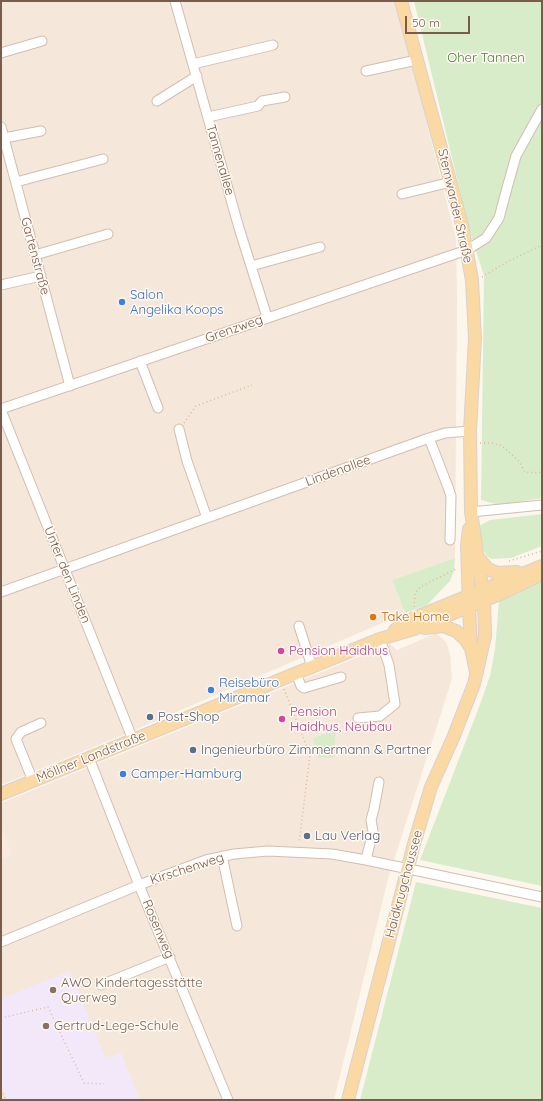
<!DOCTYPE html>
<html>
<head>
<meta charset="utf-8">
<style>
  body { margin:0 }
  #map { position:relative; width:543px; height:1101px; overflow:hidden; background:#fdf6ec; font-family:Quicksand,sans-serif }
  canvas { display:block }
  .frame { position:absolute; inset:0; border:2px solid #7a5c4d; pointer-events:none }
  .scale { position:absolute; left:405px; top:16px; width:65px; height:18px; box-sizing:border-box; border:2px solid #7a5c4d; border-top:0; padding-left:5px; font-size:12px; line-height:14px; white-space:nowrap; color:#7a5c4d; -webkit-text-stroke:3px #fffaf3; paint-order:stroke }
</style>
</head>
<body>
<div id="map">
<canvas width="543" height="1101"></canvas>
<div class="frame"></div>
<div class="scale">50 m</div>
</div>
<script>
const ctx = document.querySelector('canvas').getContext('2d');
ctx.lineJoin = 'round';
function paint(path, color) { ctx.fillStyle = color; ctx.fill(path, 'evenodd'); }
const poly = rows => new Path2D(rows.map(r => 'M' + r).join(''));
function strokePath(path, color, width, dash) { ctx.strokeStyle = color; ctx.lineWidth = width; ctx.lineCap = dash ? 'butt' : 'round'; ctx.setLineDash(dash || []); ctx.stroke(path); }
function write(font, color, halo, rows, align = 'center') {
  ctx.font = font + ' Quicksand,sans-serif'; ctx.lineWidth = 3; ctx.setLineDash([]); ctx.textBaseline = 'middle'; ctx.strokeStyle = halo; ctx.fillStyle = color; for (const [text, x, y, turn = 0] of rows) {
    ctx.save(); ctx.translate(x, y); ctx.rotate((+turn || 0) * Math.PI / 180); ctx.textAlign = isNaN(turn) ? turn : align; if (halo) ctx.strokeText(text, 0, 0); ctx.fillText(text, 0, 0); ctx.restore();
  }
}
const residential = poly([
  [1,1,396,1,456,239,457,297,455,558,392,580,405,613,128,733,1,785],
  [436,633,446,642,450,654,452,679,388,879,334,1100,1,1100,1,803,390,644,397,650]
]);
const commercial = poly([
  [1,827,12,855,1,859]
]);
const education = poly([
  [70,971,105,1058,121,1053,140,1100,8,1100,7,1098,1,1085,1,999]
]);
const green = poly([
  [414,1,542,1,542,498,499,505,481,500,484,276,469,228],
  [542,514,542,546,511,558,491,559,486,555,481,543,479,526,490,520],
  [455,558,454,571,450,581,427,605,405,613,392,580],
  [542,581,542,886,420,860,479,707,490,676,495,649,499,601],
  [336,730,333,758,317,757,313,738],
  [416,882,542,908,542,1100,360,1100]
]);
const path = poly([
  [482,277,507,262,542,245],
  [184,423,196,406,252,385],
  [480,443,492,443,502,446,518,460,525,472,537,473,542,472],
  [509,561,542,551],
  [414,607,415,594,420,587,458,568],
  [284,689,310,755,299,843],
  [1,1018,48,1007,84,1083,104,1084],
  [1,1090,6,1100]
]);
const minor = poly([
  [175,1,239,228,267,317],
  [1,53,42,41],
  [193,64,273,45],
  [366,71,417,60],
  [157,101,197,76],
  [208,117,258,106,262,101,285,97],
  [1,127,70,386],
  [4,138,41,131],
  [16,182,103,159],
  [402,194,451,182],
  [35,255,108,234],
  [251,266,320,247],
  [1,285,41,276],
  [140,361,158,408],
  [1,409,467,250,486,238,499,218,507,188,516,156,542,109],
  [1,410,133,740],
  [179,429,187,461,207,518],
  [429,438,448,487,451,496,450,540],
  [471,512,542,505],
  [1,592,429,438,445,433,470,431],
  [299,626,312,667],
  [296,673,301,686,304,688,341,677],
  [358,718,380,716,395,704,389,665,380,639],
  [89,758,139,885,228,1100],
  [33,781,16,739,21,732,41,723],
  [222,856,237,926],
  [366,860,373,831,371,820,374,809,379,782],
  [1,942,139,885,206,860,234,854,268,851,332,854,366,860,542,897],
  [101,985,170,957]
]);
const major = poly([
  [469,529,467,545,469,606,471,648,476,672],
  [477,556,488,569,497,573,517,572],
  [425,628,443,626,456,631,465,639,471,648],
  [395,630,414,618,542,566],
  [1,794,380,639,414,629,500,594,542,574],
  [348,1100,414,844,431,787,453,738,474,684,485,636,484,600,471,512,470,431,475,338,472,280,462,225,401,1]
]);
const markers = [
  [122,302,4,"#3f7fe0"],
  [373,617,4,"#e8710a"],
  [281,651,4,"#d1479c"],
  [211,690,4,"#3f7fe0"],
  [150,717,4,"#5c6f8a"],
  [282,719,4,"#d1479c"],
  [193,750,4,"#5c6f8a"],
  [123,774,4,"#3f7fe0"],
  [307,836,4,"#5c6f8a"],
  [53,990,4,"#8d6e63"],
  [46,1026,4,"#8d6e63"]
];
const parkNames = [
  ["Oher Tannen",486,58]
];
const streetNames = [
  ["Tannenallee",220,160,74],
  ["Stemwarder Straße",455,206,77],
  ["Gartenstraße",35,256,75],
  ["Grenzweg",234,329,-19],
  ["Lindenallee",338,471,-20],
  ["Unter den Linden",67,575,68],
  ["Möllner Landstraße",91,757,-22],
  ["Kirschenweg",187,869,-18],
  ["Haidkrugchaussee",404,884,-75],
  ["Rosenweg",158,929,67]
];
const shopNames = [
  ["Salon",130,295],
  ["Angelika Koops",130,310],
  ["Reisebüro",219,683],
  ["Miramar",219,698],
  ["Camper-Hamburg",131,774]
];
const foodNames = [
  ["Take Home",381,617]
];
const hotelNames = [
  ["Pension Haidhus",289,651],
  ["Pension",290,712],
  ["Haidhus, Neubau",290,727]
];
const serviceNames = [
  ["Post-Shop",158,717],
  ["Ingenieurbüro Zimmermann & Partner",201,750],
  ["Lau Verlag",315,836]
];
const educationNames = [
  ["AWO Kindertagesstätte",61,983],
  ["Querweg",61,998],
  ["Gertrud-Lege-Schule",54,1026]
];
paint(residential, '#f5e8da');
paint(commercial, '#fde8e0');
paint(education, '#f3e8fa');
paint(green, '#d8ecc9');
strokePath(minor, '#d1beb0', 11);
strokePath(major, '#dad1cd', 14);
strokePath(path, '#d9b8a5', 1.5, [1, 3]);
strokePath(minor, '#fff', 9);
strokePath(major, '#fbd9a5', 12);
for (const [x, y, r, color] of markers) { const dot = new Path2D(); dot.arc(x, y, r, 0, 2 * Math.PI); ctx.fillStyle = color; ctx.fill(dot); strokePath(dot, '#fffaf3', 1.5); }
write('13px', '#537a41', '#fffaf3', parkNames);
write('13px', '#7a5c4d', '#fffaf3', streetNames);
write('13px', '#366cbe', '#fffaf3', shopNames, 'left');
write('13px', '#c56008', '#fffaf3', foodNames, 'left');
write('13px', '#b23c85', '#fffaf3', hotelNames, 'left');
write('13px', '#4e5e75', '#fffaf3', serviceNames, 'left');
write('13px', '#785e54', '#fffaf3', educationNames, 'left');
</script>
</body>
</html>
